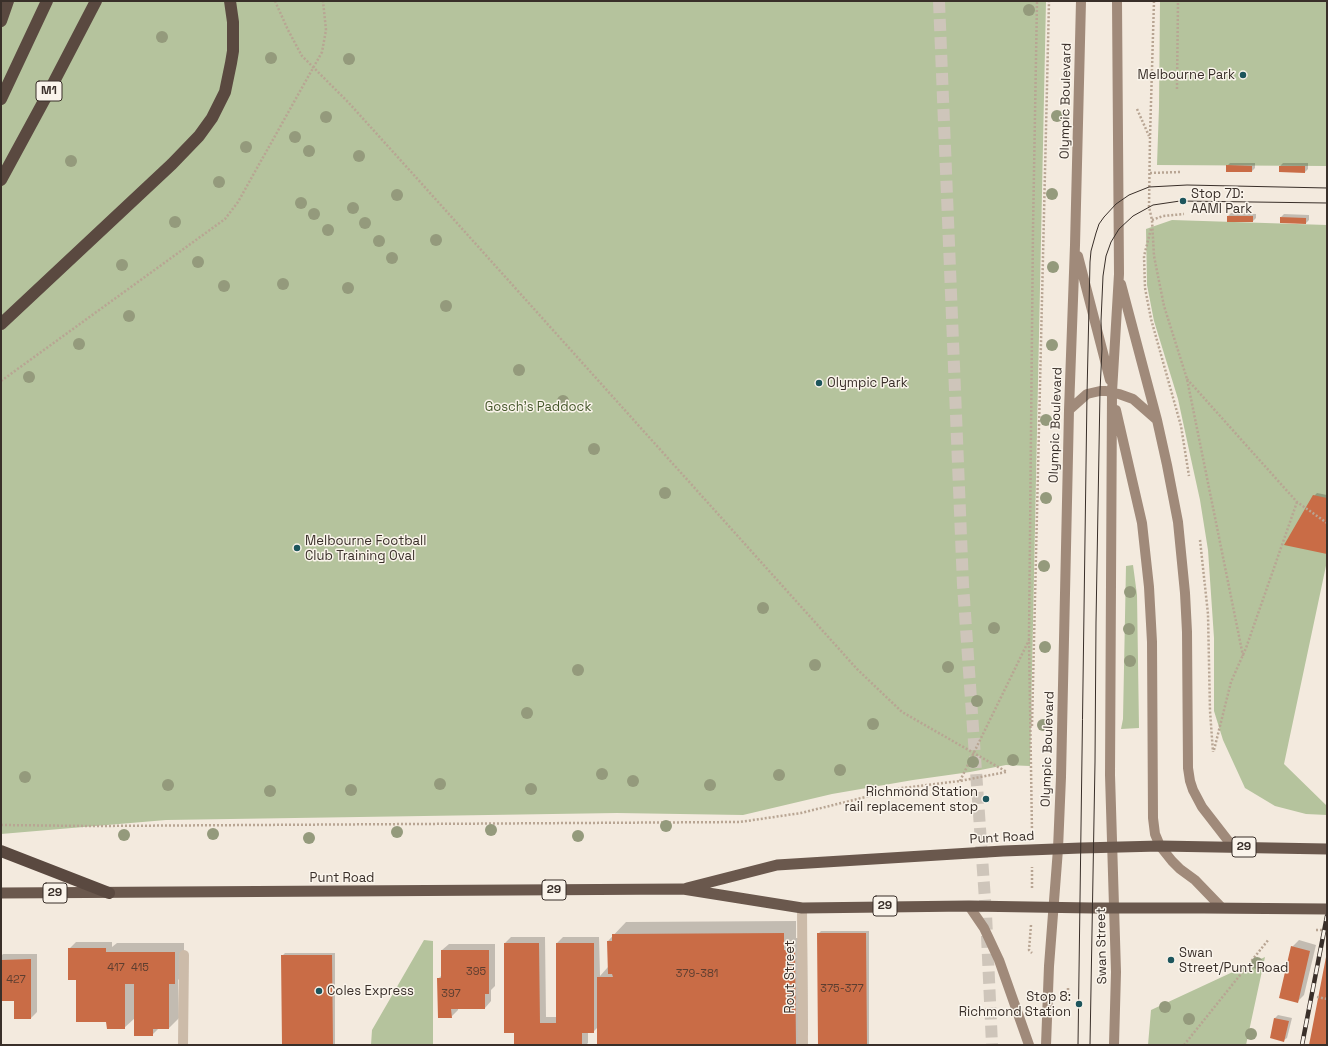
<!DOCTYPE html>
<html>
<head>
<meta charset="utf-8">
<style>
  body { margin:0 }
  #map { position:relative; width:1328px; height:1046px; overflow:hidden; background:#f3eade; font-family:"Space Grotesk",sans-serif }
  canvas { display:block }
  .frame { position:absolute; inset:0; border:2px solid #392f29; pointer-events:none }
</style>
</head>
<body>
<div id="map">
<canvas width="1328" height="1046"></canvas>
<div class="frame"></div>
</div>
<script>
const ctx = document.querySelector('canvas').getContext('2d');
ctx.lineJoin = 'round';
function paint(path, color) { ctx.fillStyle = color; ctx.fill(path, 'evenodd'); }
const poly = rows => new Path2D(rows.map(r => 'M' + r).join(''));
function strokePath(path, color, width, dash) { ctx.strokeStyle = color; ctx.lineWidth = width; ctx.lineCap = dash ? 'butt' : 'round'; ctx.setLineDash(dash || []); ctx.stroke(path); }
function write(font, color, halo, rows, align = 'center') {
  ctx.font = font + ' "Space Grotesk",sans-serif'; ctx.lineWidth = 3; ctx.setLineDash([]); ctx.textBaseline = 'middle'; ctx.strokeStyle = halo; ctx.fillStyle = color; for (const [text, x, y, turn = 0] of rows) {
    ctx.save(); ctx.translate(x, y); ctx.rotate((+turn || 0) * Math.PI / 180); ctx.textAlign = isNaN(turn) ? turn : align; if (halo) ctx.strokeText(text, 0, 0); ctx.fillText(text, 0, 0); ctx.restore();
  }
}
const green = poly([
  [1,1,1046,1,1030,766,1006,765,970,772,913,780,832,794,743,815,617,813,166,820,1,834],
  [1160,1,1327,1,1327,166,1157,165,1159,107],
  [1172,220,1327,225,1327,561,1284,764,1327,806,1327,815,1306,814,1275,806,1245,788,1223,740,1214,711,1214,638,1208,550,1200,500,1189,450,1178,399,1154,321,1147,285,1146,229],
  [1133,565,1137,595,1139,728,1121,729,1123,719,1126,566],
  [424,940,433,941,433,1045,371,1045,372,1030],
  [1265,957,1246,1045,1148,1045,1151,1010]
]);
const shadow = poly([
  [1230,163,1255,163,1255,168,1252,171,1227,171,1227,166],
  [1283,163,1308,163,1308,169,1305,172,1280,166],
  [1231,213,1256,214,1256,218,1253,221,1228,221,1228,216],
  [1284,214,1309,215,1309,220,1306,223,1281,217],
  [1317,493,1327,495,1327,553,1314,496],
  [796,921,796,938,807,938,808,1035,798,1045,598,1045,598,1027,593,1032,588,1032,588,1043,586,1045,515,1045,515,1032,505,943,511,937,545,937,546,1017,557,1017,557,943,563,937,599,937,600,976,608,967,608,941,626,922],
  [821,931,869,931,869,1045,819,1045,818,934],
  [1299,940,1316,945,1304,995,1297,1002,1292,947],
  [76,942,112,942,112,947,117,943,184,943,184,974,178,980,179,1018,169,1028,159,1028,152,1035,135,1018,124,1028,108,1020,77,979,69,949],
  [449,944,495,944,495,986,491,990,491,1001,485,1008,458,1008,458,1010,451,1017,438,979,442,975,442,950],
  [285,953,335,953,335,1045,363,1045,275,1045,283,1045,282,956],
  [3,954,37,954,37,1012,31,1018,15,1000,1,1000,1,956],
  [1327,958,1327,1045,1310,1045],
  [1278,1015,1292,1018,1287,1038,1284,1040,1271,1037,1275,1018]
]);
const building = poly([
  [1226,165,1252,166,1252,172,1226,172],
  [1279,166,1305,166,1305,173,1279,172],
  [1227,216,1253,216,1253,222,1227,222],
  [1280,217,1306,218,1306,224,1280,223],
  [1313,495,1327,498,1327,554,1284,545],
  [784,933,784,950,795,950,796,1045,597,1045,597,977,613,977,612,974,608,974,607,941,612,941,612,934],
  [817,933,866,933,867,1045,818,1045],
  [504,943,539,943,540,1023,556,1023,556,943,594,943,594,1033,582,1033,582,1045,514,1045,514,1033,504,1033],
  [1291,946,1310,951,1298,1003,1279,998],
  [68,948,106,948,106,952,175,952,175,984,169,984,169,1029,153,1029,153,1036,134,1036,134,984,125,984,125,1029,107,1029,106,1022,76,1022,76,980,68,980],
  [441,950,489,950,489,994,485,994,485,1009,451,1009,452,1018,438,1018,437,978,441,978],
  [281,955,332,955,333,1045,282,1045],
  [1326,957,1327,1045,1309,1045],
  [31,959,31,1019,14,1019,14,1001,1,1001,1,960],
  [1274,1018,1289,1021,1284,1042,1270,1038]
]);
const motorwayTunnel = poly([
  [939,1,963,585,986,914,992,1045]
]);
const path = poly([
  [275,1,288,30,302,56,348,102,413,174,857,669,902,712,1007,772],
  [1154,1,1150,137,1149,207,1152,220,1154,256,1164,306,1187,379,1243,656],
  [1177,89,1178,1],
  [1137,109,1149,136],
  [1150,173,1181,172],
  [1152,220,1163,216,1184,214],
  [1151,229,1144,256,1145,288,1151,319,1181,426,1189,476],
  [1187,379,1297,502,1327,523],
  [1,381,225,219,238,202,322,52,326,30,323,1],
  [1200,540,1208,614,1210,711,1213,752],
  [1032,726,1049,1],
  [1214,750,1231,682,1246,648,1297,502],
  [960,781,1029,640],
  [1,825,93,826,740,822,801,813,902,788,960,781,1006,772],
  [1032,832,1029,640,1033,230,1037,1],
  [1032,888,1032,867],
  [1031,925,1029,950,1032,953],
  [1316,930,1327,930],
  [1317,997,1327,999],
  [1068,998,1068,986],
  [1184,1045,1269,939]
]);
const minor = poly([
  [802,908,803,1045],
  [183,1045,184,955]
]);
const secondary = poly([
  [1078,256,1110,380],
  [1121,284,1157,420,1167,465,1178,522,1185,593,1187,632,1188,768,1190,781,1193,790,1202,807,1233,847],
  [1069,410,1087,394,1100,391,1106,391,1119,394,1133,399,1157,420],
  [1116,410,1142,523,1149,587,1152,642,1153,818,1155,834,1160,846,1172,861,1180,869,1195,880,1222,908],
  [969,906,984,928,999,960,1029,1045],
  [1046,1045,1049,966,1058,849,1061,777,1069,410,1075,245,1081,1],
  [1114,1045,1116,972,1110,775,1112,392,1119,274,1117,1]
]);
const trunk = poly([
  [687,888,777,865,1003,851,1081,848,1160,846,1327,849],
  [1,893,683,889,802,908,969,906,1092,908,1204,908,1327,909]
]);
const motorway = poly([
  [1,21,8,1],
  [1,99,47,1],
  [1,180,46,97,96,1],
  [1,324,172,164,199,136,212,118,225,92,231,63,233,51,233,22,230,1],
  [1,851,109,893]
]);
const tram = poly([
  [1078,1045,1087,394,1090,262,1091,251,1096,233,1099,224,1104,217,1116,204,1129,195,1149,187,1187,185,1327,188],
  [1090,1045,1095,762,1096,622,1100,391,1102,349,1101,321,1103,276,1106,256,1111,242,1119,229,1133,216,1153,205,1180,201,1327,203]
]);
const rail = poly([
  [1302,1045,1327,916]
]);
const trees = [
  [1029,10],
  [162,37],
  [271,58],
  [349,59],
  [1057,116],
  [326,117],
  [295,137],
  [246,147],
  [309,151],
  [359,156],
  [71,161],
  [219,182],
  [1052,194],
  [397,195],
  [301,203],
  [353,208],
  [314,214],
  [175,222],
  [365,223],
  [328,230],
  [436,240],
  [379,241],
  [392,258],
  [198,262],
  [122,265],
  [1053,267],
  [283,284],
  [224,286],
  [348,288],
  [446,306],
  [129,316],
  [79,344],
  [1052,345],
  [519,370],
  [29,377],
  [563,401],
  [1046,420],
  [594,449],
  [665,493],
  [1046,498],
  [1044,566],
  [1130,592],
  [763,608],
  [994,628],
  [1129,629],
  [1045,647],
  [1130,661],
  [815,665],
  [948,667],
  [578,670],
  [977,701],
  [527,713],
  [873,724],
  [1043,725],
  [1013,760],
  [973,762],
  [840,770],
  [602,774],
  [779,775],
  [25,777],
  [633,781],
  [440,784],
  [168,785],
  [710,785],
  [531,789],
  [351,790],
  [270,791],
  [666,826],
  [491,830],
  [397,832],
  [213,834],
  [124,835],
  [578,836],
  [309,838],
  [1257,963],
  [1165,1007],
  [1189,1019],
  [1251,1034]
];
const markers = [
  [1243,75,4,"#1d555c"],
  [1183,201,4,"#1d555c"],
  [819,383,4,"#1d555c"],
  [297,548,4,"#1d555c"],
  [986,799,4,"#1d555c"],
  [1171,960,4,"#1d555c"],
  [319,991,4,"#1d555c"],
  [1079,1004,4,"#1d555c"]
];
const numberNames = [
  ["417",116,968],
  ["415",140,968],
  ["395",476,972],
  ["379-381",697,974],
  ["427",16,980],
  ["375-377",842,989],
  ["397",451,994]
];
const shields = [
  [49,91,26],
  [1244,847,24],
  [554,890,24],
  [55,893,24],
  [885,906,24]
];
const shieldNames = [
  ["M1",49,91],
  ["29",1244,847],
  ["29",554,890],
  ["29",55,893],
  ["29",885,906]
];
const poiNames = [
  ["Melbourne Park",1235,75,"right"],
  ["Stop 7D:",1191,194],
  ["AAMI Park",1191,209],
  ["Olympic Park",827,383],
  ["Melbourne Football",305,541],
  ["Club Training Oval",305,556],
  ["Richmond Station",978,792,"right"],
  ["rail replacement stop",978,807,"right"],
  ["Swan",1179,953],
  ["Street/Punt Road",1179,968],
  ["Coles Express",327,991],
  ["Stop 8:",1071,997,"right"],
  ["Richmond Station",1071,1012,"right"]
];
const streetNames = [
  ["Olympic Boulevard",1066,101,-89],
  ["Olympic Boulevard",1056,425,-88],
  ["Olympic Boulevard",1048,749,-88],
  ["Punt Road",1002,838,-3],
  ["Punt Road",342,878],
  ["Swan Street",1102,946,-91],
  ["Rout Street",790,977,-90]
];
const parkNames = [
  ["Gosch's Paddock",538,407]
];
paint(green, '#b5c39d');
paint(shadow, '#0003');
paint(building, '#c96c46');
strokePath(motorwayTunnel, '#cec5ba', 12, [12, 6]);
strokePath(path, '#b8a593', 2.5, [2, 2]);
strokePath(minor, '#ccbba9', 10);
strokePath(secondary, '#a08a7a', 10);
strokePath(trunk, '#6a584d', 11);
strokePath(motorway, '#5a4940', 12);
strokePath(tram, '#392f29', 1);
strokePath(rail, '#392f29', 4.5);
strokePath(rail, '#faf4eb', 3, [9]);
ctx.fillStyle = '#949a7c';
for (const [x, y] of trees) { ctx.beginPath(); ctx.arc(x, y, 6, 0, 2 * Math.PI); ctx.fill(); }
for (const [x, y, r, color] of markers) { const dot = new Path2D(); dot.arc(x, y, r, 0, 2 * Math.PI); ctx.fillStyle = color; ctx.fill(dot); strokePath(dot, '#faf4eb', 1.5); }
write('11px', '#5d3e30', null, numberNames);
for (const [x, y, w] of shields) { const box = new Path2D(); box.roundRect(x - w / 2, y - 10, w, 20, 3); ctx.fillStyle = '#faf4eb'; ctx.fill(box); strokePath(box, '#392f29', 1); }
write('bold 12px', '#392f29', null, shieldNames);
write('13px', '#392f29', '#faf4eb', poiNames, 'left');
write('13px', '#392f29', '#faf4eb', streetNames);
write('13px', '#46582c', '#faf4eb', parkNames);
</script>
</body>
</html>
